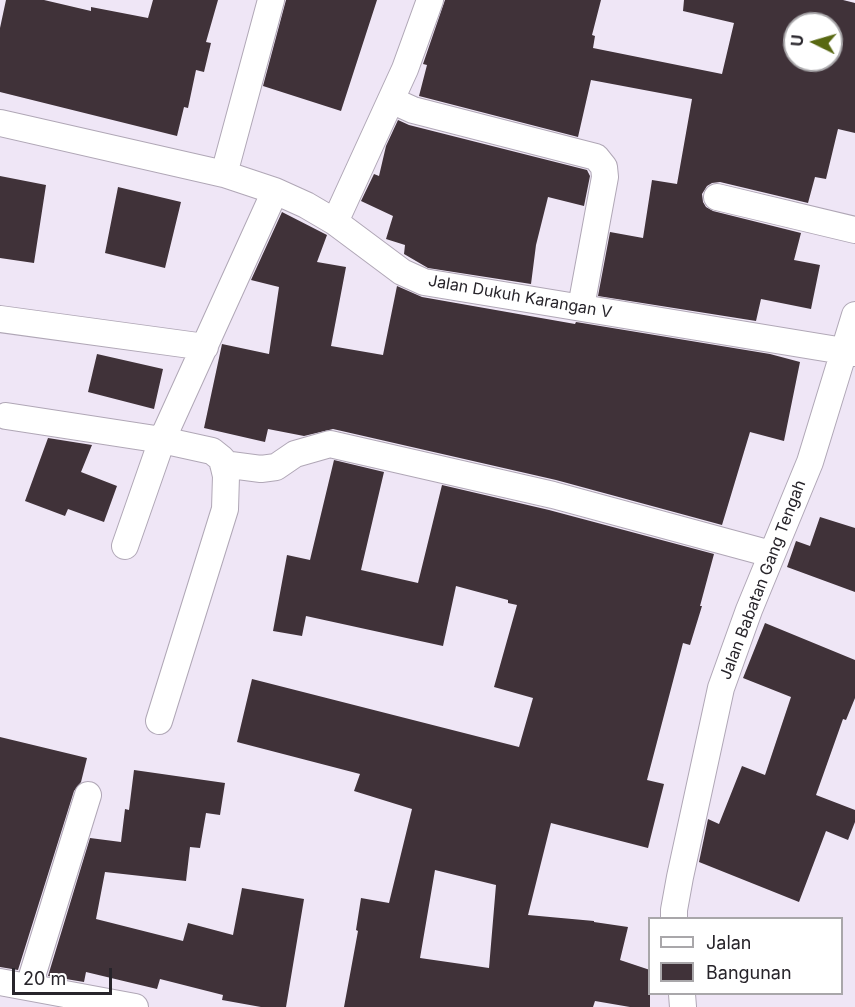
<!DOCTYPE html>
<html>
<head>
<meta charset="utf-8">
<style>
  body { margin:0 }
  #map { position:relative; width:855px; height:1007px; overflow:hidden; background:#efe6f6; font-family:Inter,sans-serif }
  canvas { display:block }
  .legend { position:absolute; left:648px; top:917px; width:195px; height:78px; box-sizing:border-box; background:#fff; border:2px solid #a9a7aa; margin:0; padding:8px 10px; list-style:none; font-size:18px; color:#27242a }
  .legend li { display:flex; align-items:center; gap:12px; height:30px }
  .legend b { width:30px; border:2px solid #a9a7aa }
  .north { position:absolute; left:783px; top:12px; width:60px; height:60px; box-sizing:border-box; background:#fff; border:2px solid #a9a7aa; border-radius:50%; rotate:275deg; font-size:16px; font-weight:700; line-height:24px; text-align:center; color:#27242a }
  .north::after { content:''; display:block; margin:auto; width:21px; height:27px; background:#586812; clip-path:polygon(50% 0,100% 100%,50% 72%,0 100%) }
  .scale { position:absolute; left:12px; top:968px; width:100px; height:27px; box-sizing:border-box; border:3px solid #27242a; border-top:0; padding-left:8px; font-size:18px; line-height:21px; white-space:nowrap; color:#27242a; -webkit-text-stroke:4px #fff; paint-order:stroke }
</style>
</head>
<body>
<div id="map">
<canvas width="855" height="1007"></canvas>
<ul class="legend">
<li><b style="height:8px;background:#fff"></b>Jalan</li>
<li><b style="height:16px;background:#403239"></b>Bangunan</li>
</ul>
<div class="north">U</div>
<div class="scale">20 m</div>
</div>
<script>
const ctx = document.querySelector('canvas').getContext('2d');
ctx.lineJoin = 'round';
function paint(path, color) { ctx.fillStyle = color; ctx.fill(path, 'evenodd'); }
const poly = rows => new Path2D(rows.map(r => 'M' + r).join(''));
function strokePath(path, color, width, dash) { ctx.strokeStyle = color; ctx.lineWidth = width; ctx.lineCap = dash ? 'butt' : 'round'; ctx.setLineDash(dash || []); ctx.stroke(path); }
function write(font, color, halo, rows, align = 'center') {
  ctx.font = font + ' Inter,sans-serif'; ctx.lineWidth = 6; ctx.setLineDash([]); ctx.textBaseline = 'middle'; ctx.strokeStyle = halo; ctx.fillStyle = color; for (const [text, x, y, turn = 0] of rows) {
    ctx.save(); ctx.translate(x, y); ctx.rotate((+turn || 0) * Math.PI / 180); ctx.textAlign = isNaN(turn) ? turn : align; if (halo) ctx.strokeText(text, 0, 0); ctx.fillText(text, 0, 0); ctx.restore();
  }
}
const building = poly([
  [6,0,44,0,91,11,91,7,148,18,153,0,218,0,206,42,211,43,204,72,196,70,188,108,184,107,177,136,0,92,0,28],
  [286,0,377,0,341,111,263,86],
  [445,0,601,0,592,35,595,36,593,48,722,74,734,23,683,11,684,0,843,0,855,3,855,133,838,129,826,179,815,177,808,203,720,182,712,183,707,186,702,194,703,202,706,207,713,211,801,233,794,260,820,265,811,309,761,299,756,321,598,296,610,232,643,238,652,180,677,184,692,99,591,80,578,137,419,96,427,65,423,64],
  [795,24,831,24,831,60,795,60],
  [398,120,409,125,587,170,590,176,584,206,548,197,536,245,531,284,428,268,404,254,405,245,386,239,393,216,361,201,374,174,379,176,386,146],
  [0,176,46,185,34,263,0,258],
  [118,187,181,202,165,268,105,253],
  [282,212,327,235,317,262,346,267,331,346,383,355,397,286,422,297,575,324,576,322,770,354,800,362,784,441,750,432,722,525,556,480,333,429,304,436,268,429,265,442,204,428,222,344,269,354,279,287,251,280],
  [97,354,163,369,154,409,88,392],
  [48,438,92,445,81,472,117,486,104,522,68,509,65,516,25,501],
  [334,460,384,472,361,570,418,583,442,485,549,510,714,554,700,606,702,606,690,645,683,643,647,780,664,784,648,848,551,823,528,915,594,921,594,922,628,927,620,960,650,970,650,1007,630,1007,595,1001,593,1007,344,1007,358,931,356,930,361,898,389,903,412,809,354,791,360,774,237,742,252,679,519,747,533,698,494,687,517,605,508,603,508,600,456,586,443,646,306,616,302,636,273,631,287,555,310,560],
  [435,870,496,885,489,968,420,958],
  [820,517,855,528,855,592,787,567,796,541,810,546],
  [765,623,855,660,855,698,846,720,843,719,816,795,855,810,855,822,848,840,826,831,799,902,699,862,708,819,719,824,742,766,765,775,791,697,743,678],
  [0,737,87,758,81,782,74,791,18,970,0,967],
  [134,770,225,783,220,815,206,813,200,848,190,847,186,881,105,872,96,919,183,941,188,923,233,935,242,888,304,899,286,1007,261,1007,222,1000,223,995,160,979,157,989,86,972,84,982,48,976,90,838,121,842,125,809,129,810]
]);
const minor = poly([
  [391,100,413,110,596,157,604,167,605,177,581,307],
  [0,123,224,174,275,191,306,205,335,222,402,272,424,282,855,353],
  [224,174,271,0],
  [717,197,855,230],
  [335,222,405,69,430,0],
  [0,319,205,347],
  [6,416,162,440,125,546],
  [223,464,261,469,276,467,295,454,330,444,553,495,771,554],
  [159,721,225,509,226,476,222,459,212,451,162,440,275,191],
  [674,918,674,910,680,877,721,688,749,610,810,462,855,315],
  [0,982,135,1007],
  [29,986,88,795],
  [682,994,683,1007]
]);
const streetNames = [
  ["Jalan Dukuh Karangan V",520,297,10],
  ["Jalan Babatan Gang Tengah",763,580,-69]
];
paint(building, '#403239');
strokePath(minor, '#b0a7b6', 28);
strokePath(minor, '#fff', 26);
write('16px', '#27242a', '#fff', streetNames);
</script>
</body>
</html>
